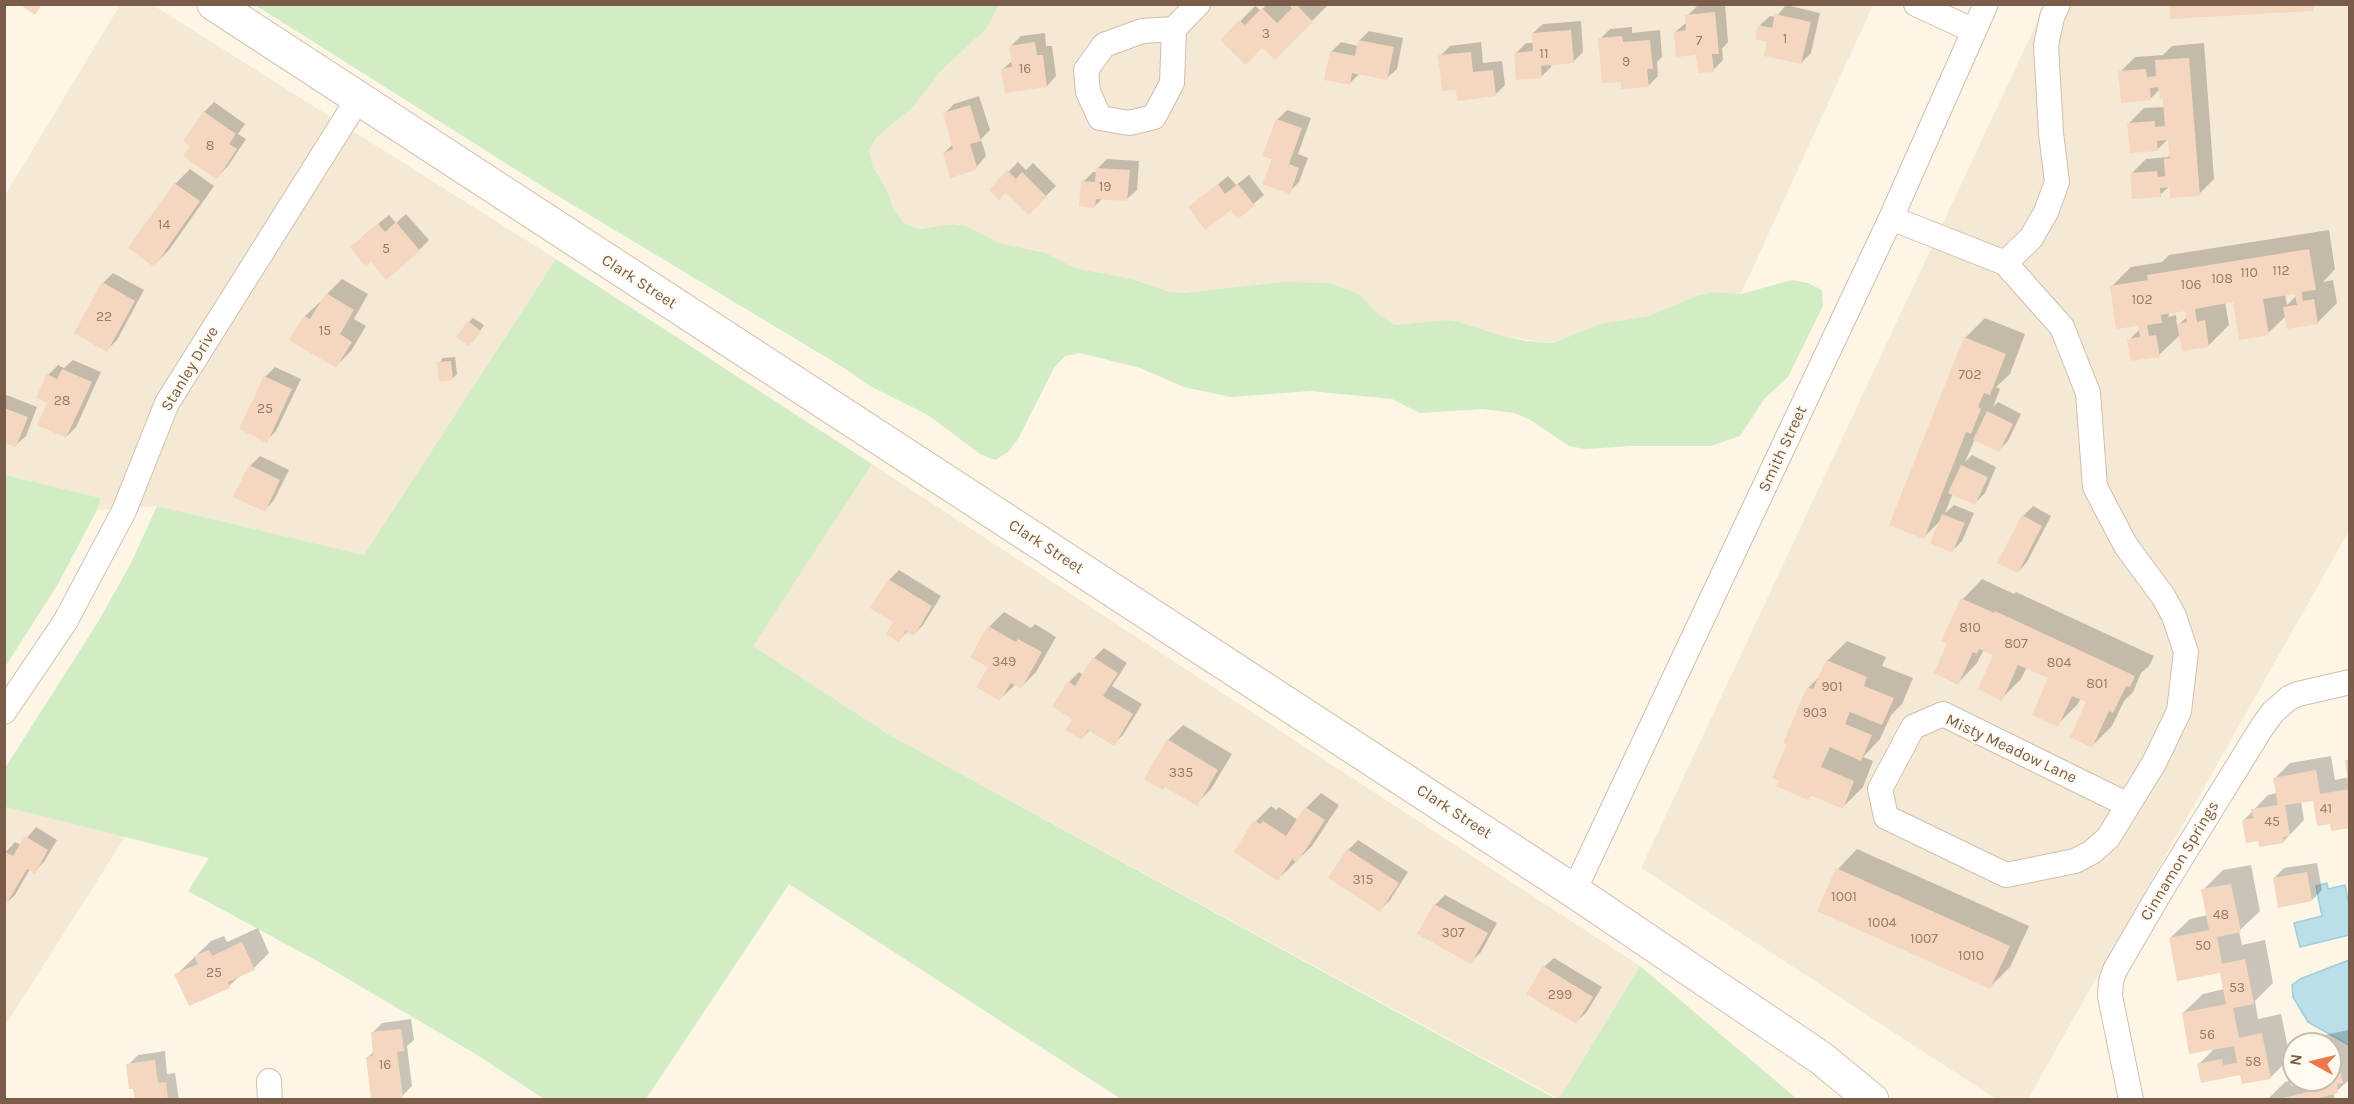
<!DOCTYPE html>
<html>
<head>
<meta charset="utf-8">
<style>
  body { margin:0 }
  #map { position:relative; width:2354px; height:1104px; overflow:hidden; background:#fdf6e7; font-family:Karla,sans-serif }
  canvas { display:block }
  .frame { position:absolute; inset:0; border:6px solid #795d4a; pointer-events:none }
  .north { position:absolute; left:2282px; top:1032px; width:60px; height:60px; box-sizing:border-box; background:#fffaef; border:2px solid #c9bbad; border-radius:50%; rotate:278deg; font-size:16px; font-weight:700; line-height:24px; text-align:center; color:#795d4a }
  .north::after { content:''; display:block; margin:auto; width:21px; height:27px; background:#ec7748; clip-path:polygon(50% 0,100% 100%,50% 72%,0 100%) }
</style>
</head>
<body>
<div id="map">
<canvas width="2354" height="1104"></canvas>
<div class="frame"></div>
<div class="north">N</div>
</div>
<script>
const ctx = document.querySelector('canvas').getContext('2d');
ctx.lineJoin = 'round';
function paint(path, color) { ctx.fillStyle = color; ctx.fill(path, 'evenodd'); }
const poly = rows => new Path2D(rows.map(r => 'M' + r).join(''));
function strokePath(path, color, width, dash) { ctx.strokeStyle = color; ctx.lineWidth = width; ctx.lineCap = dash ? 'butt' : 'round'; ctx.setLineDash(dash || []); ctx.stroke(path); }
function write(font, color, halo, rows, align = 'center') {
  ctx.font = font + ' Karla,sans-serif'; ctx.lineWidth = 4.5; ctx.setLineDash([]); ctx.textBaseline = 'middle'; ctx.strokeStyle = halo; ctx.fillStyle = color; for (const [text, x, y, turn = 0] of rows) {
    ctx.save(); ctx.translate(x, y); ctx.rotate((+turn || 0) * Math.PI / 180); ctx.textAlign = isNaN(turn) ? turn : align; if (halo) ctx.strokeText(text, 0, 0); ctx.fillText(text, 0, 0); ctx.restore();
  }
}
const residential = poly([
  [120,5,153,5,556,259,364,555,157,506,97,510,101,498,5,475,4,197],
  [999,5,1873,5,1741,294,1714,292,1696,296,1649,316,1600,324,1553,343,1506,337,1459,322,1444,320,1395,325,1378,314,1359,294,1281,282,1183,293,1167,291,1132,279,1075,268,1046,253,999,243,969,227,954,224,920,229,904,223,894,210,885,186,873,167,869,152,876,138,913,107,941,71,987,28],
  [2045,5,2349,5,2349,531,2028,1099,1996,1099,1641,868],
  [872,464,1640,966,1559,1099,888,734,752,646],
  [5,807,125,837,5,1026]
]);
const green = poly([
  [255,5,999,5,987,28,941,71,913,107,876,138,869,151,873,167,885,186,894,210,904,223,920,229,954,224,969,227,999,243,1046,253,1075,268,1132,279,1167,291,1183,293,1281,282,1329,283,1359,294,1378,314,1395,325,1444,320,1459,322,1506,337,1526,341,1553,343,1600,324,1649,316,1696,296,1714,292,1741,294,1792,280,1808,283,1822,290,1823,306,1788,377,1765,398,1740,436,1711,446,1631,446,1585,449,1569,446,1529,419,1514,413,1483,409,1420,413,1392,399,1310,391,1231,397,1184,387,1140,368,1080,353,1065,356,1054,368,1018,439,1008,452,995,460,980,454,928,415,870,386,844,368,553,193],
  [556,259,872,464,753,646,888,734,1556,1099,1121,1099,789,884,646,1099,544,1099,474,1053,319,962,188,891,209,858,5,807,5,768,98,622,131,563,157,506,364,555],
  [5,475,101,498,97,510,58,584,5,667],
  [1640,966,1797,1099,1559,1099]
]);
const water = poly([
  [2327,883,2328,889,2345,885,2349,905,2349,935,2300,947,2294,923,2322,916,2316,886,2327,883],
  [2349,960,2349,1045,2308,1022,2293,997,2292,985,2300,979,2349,960]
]);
const shadow = poly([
  [1267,4,1288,4,1293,9,1297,4,1327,6,1275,58,1263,46,1222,40,1255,6,1261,11],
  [1725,4,1728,42,1722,49,1723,60,1713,70,1675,32,1687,22,1687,16,1697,6],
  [1786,5,1820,13,1811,53,1801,63,1769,41,1760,25,1770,16,1776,17],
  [1581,21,1583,52,1573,62,1551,63,1551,67,1541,77,1516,53,1526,43,1534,43,1533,33,1543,24],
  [1632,27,1632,33,1660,30,1662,57,1657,62,1658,76,1648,86,1622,80,1600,39,1610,29],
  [1369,31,1403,38,1397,69,1387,78,1360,73,1350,83,1331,52,1341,42,1358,46,1359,41],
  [1045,33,1046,46,1052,46,1056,76,1047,86,1003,69,1013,60,1011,46,1021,36],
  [1481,42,1483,63,1502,61,1505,85,1495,95,1457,88,1440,56,1450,46],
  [2204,43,2214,179,2199,194,2171,185,2160,195,2131,174,2146,159,2168,157,2171,155,2170,137,2158,149,2129,123,2144,108,2165,107,2160,89,2150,99,2120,72,2135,57,2163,55,2172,46],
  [979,96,990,130,981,139,986,156,975,169,944,153,953,144,944,114,954,104],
  [214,102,245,124,238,134,246,139,228,166,218,176,192,145,204,112],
  [1287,110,1311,118,1298,154,1308,158,1299,182,1289,192,1273,158,1277,120],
  [1107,159,1139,161,1137,190,1127,199,1103,198,1095,206,1083,182,1093,172,1097,172,1097,169],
  [1018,162,1026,170,1033,163,1056,186,1029,213,1006,191,991,190],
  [190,169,214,186,169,250,154,265,175,184],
  [1249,175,1264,195,1238,217,1232,208,1190,207,1228,176,1236,185],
  [406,214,429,240,419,250,362,237,389,215,396,223],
  [2329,230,2335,269,2323,282,2333,280,2337,303,2317,323,2286,316,2268,333,2234,301,2225,302,2229,325,2209,345,2183,349,2181,334,2159,355,2129,340,2140,329,2111,287,2131,267,2162,262,2169,255],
  [2296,292,2297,295,2287,305,2285,294],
  [2186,310,2188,316,2177,326,2176,315,2168,317,2170,312],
  [113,273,144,290,117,340,107,350,103,283],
  [342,279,368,294,354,319,366,326,351,351,336,366,305,316,320,302,322,303,327,294],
  [473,318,484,325,474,340,469,322],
  [1985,318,2025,334,2010,374,1996,387,2000,389,1993,407,1998,402,2021,414,2008,441,1999,450,1975,439,1965,462,1972,455,1996,467,1985,493,1975,503,1953,493,1945,513,1954,505,1974,513,1962,541,1952,551,1942,519,1924,537,1965,338],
  [455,357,457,374,452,379,439,363,443,358],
  [73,360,101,372,76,427,66,437,48,403,48,375,58,365,64,368],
  [275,367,301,379,276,431,266,441,265,377],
  [4,394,37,407,26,436,16,445,4,441],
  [260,456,289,470,274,500,265,510,250,466],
  [2033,506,2051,516,2027,562,2018,572,2023,516],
  [899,570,941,596,923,625,914,634,908,631,899,640,889,580],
  [1982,579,2014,594,2016,592,2154,656,2149,666,2141,673,2133,692,2124,701,2112,726,2092,746,2088,701,2081,698,2077,705,2057,725,2050,678,2027,667,2021,679,2001,699,1995,655,1984,649,1977,663,1958,683,1949,643,1943,640,1963,599],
  [1004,612,1031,628,1035,624,1056,637,1036,672,1021,687,1016,684,1000,699,990,667,989,627],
  [1847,641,1886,657,1882,666,1913,678,1902,704,1891,715,1880,739,1863,757,1873,761,1863,787,1843,807,1812,794,1808,798,1789,743,1808,688,1822,674,1827,661],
  [1104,648,1127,663,1112,686,1142,704,1123,735,1113,744,1090,730,1082,738,1074,718,1069,682,1079,672,1083,675,1094,658],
  [1183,725,1232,754,1211,789,1196,804,1168,740],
  [2331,756,2335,780,2349,777,2346,761,2350,758,2350,826,2331,823,2314,799,2301,801,2304,820,2283,842,2259,839,2244,820,2268,795,2277,793,2275,778,2290,763],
  [1321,793,1339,805,1312,846,1278,879,1256,821,1271,806,1276,810,1279,807,1298,820,1306,808],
  [36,827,57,840,44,862,34,872,30,869,15,895,4,905,4,854,15,842,21,845],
  [1358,840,1408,872,1390,900,1380,910,1348,850],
  [1857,849,2029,926,2010,967,1990,987,1838,869],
  [2317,863,2322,890,2312,900,2274,878,2284,868],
  [2251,865,2260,911,2239,931,2242,945,2265,940,2273,983,2255,1001,2258,1019,2281,1014,2290,1058,2270,1078,2199,1064,2215,1048,2183,1013,2203,994,2224,989,2221,971,2170,938,2190,919,2208,915,2203,890,2223,870],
  [1445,895,1497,923,1481,952,1471,962,1419,933,1435,905],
  [258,928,269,953,254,968,242,974,229,986,189,1004,176,975,211,941,224,936,227,942],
  [1554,958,1602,987,1586,1013,1576,1022,1544,967],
  [411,1019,414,1040,407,1046,412,1086,402,1096,367,1058,374,1051,372,1033,382,1023],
  [2348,1030,2350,1079,2337,1091,2333,1092,2335,1100,2267,1100,2285,1082,2292,1080,2290,1075,2294,1071,2294,1080,2330,1080,2330,1044,2316,1044,2325,1035],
  [165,1051,167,1074,175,1073,179,1100,136,1100,128,1065,138,1055]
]);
const building = poly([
  [19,4,42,4,35,15],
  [1296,4,1313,22,1275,60,1262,48,1246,65,1220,40,1239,20,1245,25,1262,8,1277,23],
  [2169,4,2313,4,2313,11,2170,19],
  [1715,12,1719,54,1712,54,1714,72,1698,73,1696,55,1676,57,1674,32,1686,30,1685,15],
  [1775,14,1811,22,1801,64,1764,56,1767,42,1755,39,1758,25,1772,28],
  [1571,30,1574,63,1541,66,1542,78,1516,80,1514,53,1533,51,1532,33],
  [1622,36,1623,42,1650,40,1653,69,1647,69,1649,87,1621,89,1621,82,1602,83,1598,38],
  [1358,40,1394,47,1387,80,1352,73,1350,85,1324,80,1330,51,1355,56],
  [1035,42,1037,55,1043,55,1047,87,1005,93,1001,69,1012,67,1009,46],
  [1471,52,1473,72,1493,70,1496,96,1457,101,1456,90,1442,91,1438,55],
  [2189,58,2200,196,2170,198,2170,187,2160,188,2161,197,2132,199,2130,173,2157,171,2158,177,2165,176,2164,159,2170,158,2168,140,2157,141,2158,151,2130,153,2127,123,2155,121,2155,127,2165,126,2163,99,2160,99,2158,87,2150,88,2151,100,2121,103,2118,71,2146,69,2147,77,2156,76,2155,60],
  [970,105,981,141,970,144,977,167,976,170,950,178,943,153,953,149,943,113],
  [203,111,236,134,229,144,237,149,218,178,215,178,183,156,190,146,183,141],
  [1276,119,1302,128,1289,164,1299,168,1290,194,1262,184,1272,159,1262,156],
  [1096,168,1130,170,1127,201,1096,199,1095,208,1079,206,1081,181,1095,182],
  [1007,170,1016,179,1022,172,1047,197,1029,215,1006,193,999,200,989,190],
  [174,183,200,201,154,267,128,248],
  [1218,184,1225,194,1238,184,1255,206,1238,219,1231,210,1205,230,1188,207],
  [396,222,420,251,386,280,371,262,366,267,350,247,378,224,385,232],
  [2309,249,2316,290,2302,292,2303,301,2314,299,2318,324,2287,329,2283,307,2297,305,2295,294,2263,299,2269,335,2239,340,2233,302,2195,309,2197,322,2205,320,2209,347,2182,351,2177,324,2187,322,2185,311,2161,315,2162,323,2147,325,2149,336,2156,335,2160,357,2131,361,2127,339,2140,337,2138,326,2116,329,2110,286,2148,280,2147,275],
  [102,282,135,301,107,352,74,333],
  [326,293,354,310,340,334,352,342,336,368,289,340,304,316,310,319],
  [468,321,481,331,469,346,456,337],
  [1964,337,2006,354,1990,395,1984,393,1978,407,1981,409,1971,434,1966,432,1924,539,1889,525],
  [451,361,453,380,439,382,437,362],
  [62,369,92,382,66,438,37,425,47,403,36,398,47,374,57,379],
  [264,376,292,389,267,443,239,429],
  [4,408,28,417,16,447,4,443],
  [1987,411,2013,424,1999,452,1973,440],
  [249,465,280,480,265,512,233,497],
  [1961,465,1988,477,1975,505,1948,493],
  [1942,514,1965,523,1952,553,1930,543],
  [2022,515,2042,526,2018,573,1997,563],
  [888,579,932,606,914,636,906,631,899,642,886,634,893,622,870,608],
  [1961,598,1994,613,1995,611,2135,676,2130,687,2126,686,2113,713,2109,711,2092,748,2070,737,2086,702,2072,696,2058,727,2032,715,2048,678,2018,665,2002,701,1978,689,1993,655,1979,649,1977,654,1973,652,1958,685,1934,673,1947,643,1941,641],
  [988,626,1016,642,1018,639,1042,652,1021,689,1011,683,1000,701,976,687,988,667,970,657],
  [1093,657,1118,673,1103,696,1133,714,1114,746,1088,730,1082,740,1065,730,1072,719,1052,706,1068,681,1075,686],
  [1826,660,1867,677,1864,686,1894,698,1882,725,1850,712,1845,724,1872,735,1861,761,1830,747,1821,767,1854,781,1843,809,1810,795,1808,800,1776,786,1779,781,1772,778,1787,744,1783,743,1807,687,1813,689],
  [1167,739,1218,770,1197,806,1165,787,1163,790,1144,779],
  [2345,760,2350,760,2350,783,2348,783],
  [2316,770,2320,794,2350,789,2350,828,2331,831,2330,824,2317,826,2313,801,2285,805,2290,836,2283,837,2284,843,2259,847,2258,841,2246,843,2242,820,2253,818,2251,809,2278,805,2273,778],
  [1305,807,1325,820,1297,863,1292,859,1278,881,1234,852,1254,820,1260,824,1263,821,1286,836],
  [25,836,48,850,35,874,27,869,4,908,4,851,13,856],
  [1347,849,1399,883,1380,912,1328,878],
  [1836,868,2010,946,1990,989,1817,911],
  [2307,872,2312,901,2278,908,2273,878],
  [2231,884,2241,932,2217,937,2222,964,2245,959,2254,1004,2233,1008,2239,1038,2262,1033,2271,1079,2242,1084,2240,1075,2201,1083,2197,1064,2222,1059,2223,1065,2237,1063,2234,1046,2189,1054,2182,1013,2226,1004,2220,973,2177,981,2169,938,2209,930,2201,889],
  [1434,904,1488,933,1471,964,1417,934],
  [242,942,255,970,228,982,230,988,189,1006,174,974,198,964,194,956,209,950,212,956],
  [1543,966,1593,997,1576,1024,1526,994],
  [401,1029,404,1051,397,1052,403,1098,371,1100,366,1057,373,1056,371,1032],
  [2337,1057,2343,1083,2337,1084,2338,1093,2311,1100,2276,1100,2307,1092,2305,1083,2291,1086,2289,1075,2294,1074,2294,1080,2330,1080,2330,1058],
  [155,1060,158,1083,166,1082,168,1100,135,1100,133,1089,129,1089,126,1064]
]);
const minor = poly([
  [1916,4,1974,31],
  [1174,29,1172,83,1154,117,1129,123,1100,118,1088,92,1086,70,1104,45,1142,31,1174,29,1198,4],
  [1891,218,2005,263,2062,327,2088,393,2095,487,2126,546,2163,596,2174,616,2186,652,2179,711,2154,763,2108,838,2092,852,2075,861,2006,875,1886,817,1880,789,1913,727,1943,714,2128,805],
  [2005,263,2031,238,2046,212,2057,182,2051,133,2046,45,2052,17,2058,4],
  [4,712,65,622,124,511,167,403,358,99],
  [1574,891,1891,218,1986,4],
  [269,1081,270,1100],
  [2131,1100,2110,996,2111,981,2115,970,2162,889,2262,727,2273,712,2289,698,2298,694,2350,682]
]);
const secondary = poly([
  [214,4,1574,891,1821,1058,1872,1100]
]);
const numberNames = [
  ["3",1266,34],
  ["1",1785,39],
  ["7",1699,41],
  ["11",1544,54],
  ["9",1626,62],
  ["16",1025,69],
  ["8",210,146],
  ["19",1105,187],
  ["14",164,225],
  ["5",386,249],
  ["112",2281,271],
  ["110",2249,273],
  ["108",2222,279],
  ["106",2191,285],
  ["102",2142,300],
  ["22",104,317],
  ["15",325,331],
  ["702",1970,375],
  ["28",62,401],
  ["25",265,409],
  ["810",1970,628],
  ["807",2016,644],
  ["349",1004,662],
  ["804",2059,663],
  ["801",2097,684],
  ["901",1832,687],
  ["903",1815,713],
  ["335",1181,773],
  ["41",2326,809],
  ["45",2272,822],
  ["315",1363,880],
  ["1001",1844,897],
  ["48",2221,915],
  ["1004",1882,923],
  ["307",1453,933],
  ["1007",1924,939],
  ["50",2203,946],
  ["1010",1971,956],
  ["25",214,973],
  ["53",2237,988],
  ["299",1560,995],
  ["56",2207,1035],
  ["58",2253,1062],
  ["16",385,1065]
];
const streetNames = [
  ["Clark Street",639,282,33],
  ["Stanley Drive",190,369,-59],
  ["Smith Street",1783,449,-65],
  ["Clark Street",1046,547,33],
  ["Misty Meadow Lane",2011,749,25],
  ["Clark Street",1454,812,33],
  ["Cinnamon Springs",2180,861,-59]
];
paint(residential, '#f5e9d5');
paint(green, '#d2ecc4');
paint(water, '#badfe8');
strokePath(water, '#a0cedb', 1.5);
paint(shadow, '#0003');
paint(building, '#f4d7be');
strokePath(minor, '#d0beac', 26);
strokePath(secondary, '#d6c1ac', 35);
strokePath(minor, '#fff', 24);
strokePath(secondary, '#fff', 33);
write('14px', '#987c67', null, numberNames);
write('16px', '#795d4a', '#fffaef', streetNames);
</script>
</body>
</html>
